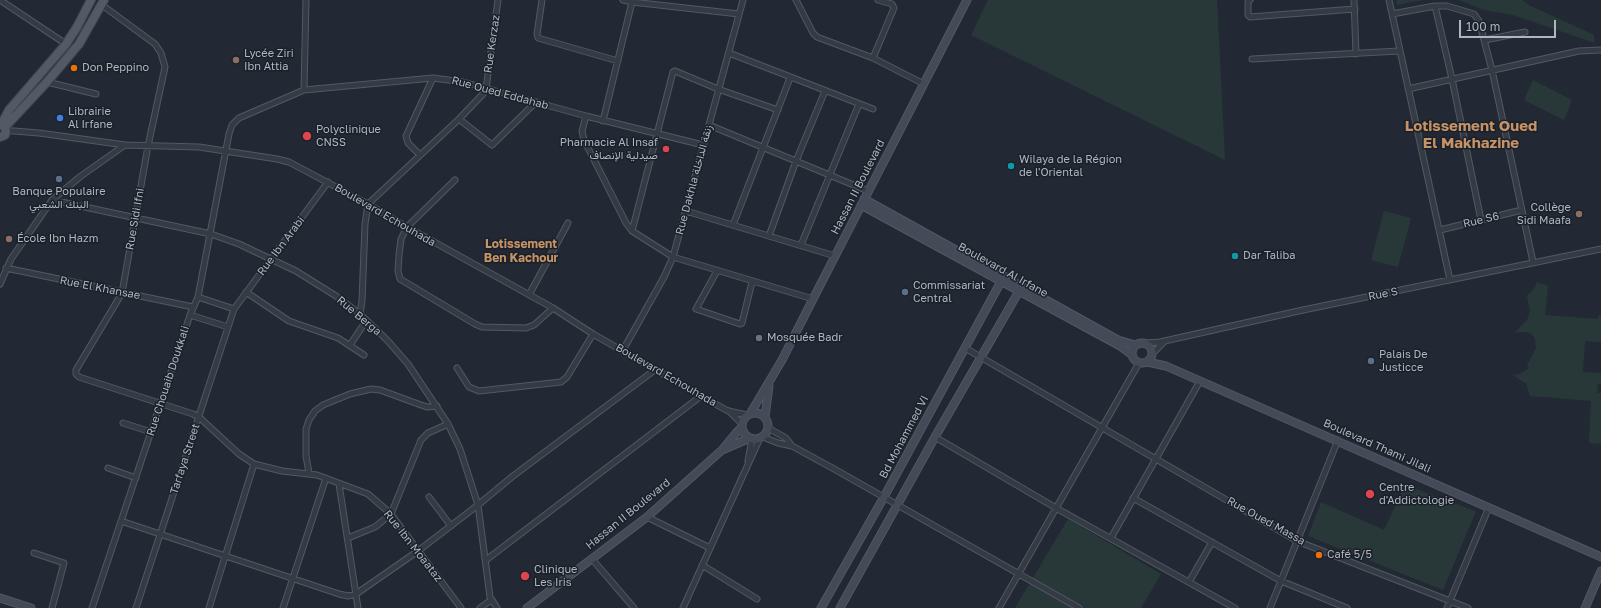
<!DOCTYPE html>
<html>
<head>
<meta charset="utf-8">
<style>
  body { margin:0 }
  #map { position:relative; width:1601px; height:608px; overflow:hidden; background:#222934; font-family:"Golos Text",sans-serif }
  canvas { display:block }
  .scale { position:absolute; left:1459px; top:20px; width:97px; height:18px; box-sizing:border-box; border:2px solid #afb6c1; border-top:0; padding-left:5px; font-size:12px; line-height:14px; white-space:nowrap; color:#afb6c1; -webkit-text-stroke:3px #1b2029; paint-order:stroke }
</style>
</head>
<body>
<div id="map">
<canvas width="1601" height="608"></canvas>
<div class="scale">100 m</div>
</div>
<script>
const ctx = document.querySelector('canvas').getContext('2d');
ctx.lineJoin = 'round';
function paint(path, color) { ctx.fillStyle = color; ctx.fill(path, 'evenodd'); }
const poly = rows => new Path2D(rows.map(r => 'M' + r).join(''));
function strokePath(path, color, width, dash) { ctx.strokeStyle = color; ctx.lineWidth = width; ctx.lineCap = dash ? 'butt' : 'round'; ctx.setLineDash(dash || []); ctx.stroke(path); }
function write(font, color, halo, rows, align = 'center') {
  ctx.font = font + ' "Golos Text",Vazirmatn,sans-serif'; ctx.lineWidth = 3; ctx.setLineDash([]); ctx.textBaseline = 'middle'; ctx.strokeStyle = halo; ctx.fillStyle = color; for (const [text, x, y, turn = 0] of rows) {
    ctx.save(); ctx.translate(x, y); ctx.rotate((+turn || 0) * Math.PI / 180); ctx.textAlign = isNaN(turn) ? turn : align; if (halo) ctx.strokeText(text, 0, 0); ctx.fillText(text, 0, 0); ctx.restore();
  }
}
const green = poly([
  [988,0,1217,0,1225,160,971,35],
  [1396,0,1423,0,1397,5],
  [1459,0,1522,0,1529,5,1594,35,1595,43,1513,15,1484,10],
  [1533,80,1572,100,1564,120,1524,100],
  [1384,211,1411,218,1398,267,1371,260],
  [1537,282,1548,286,1545,315,1598,319,1599,315,1601,315,1601,342,1585,341,1583,372,1601,373,1601,384,1598,384,1597,393,1601,393,1601,444,1589,443,1591,401,1530,396,1526,383,1523,382,1513,375,1520,374,1529,368,1527,365,1536,348,1535,339,1531,333,1522,332,1514,333,1527,320,1530,311,1527,296,1534,289],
  [1405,485,1476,511,1443,590,1308,536,1321,502,1384,530],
  [1068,519,1161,574,1141,608,1015,608]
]);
const street = poly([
  [0,0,66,44],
  [542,0,537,34,538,38,618,61],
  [623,0,632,2,739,14],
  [796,0,813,33,817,37,873,58,924,84],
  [1250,0,1248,2,1248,15,1250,17,1355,9],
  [1354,0,1356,54],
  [1389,0,1450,280],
  [102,5,155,44,161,53,165,67,148,146,122,293,76,370,76,374,79,377,193,414,199,417,239,454,254,464,282,471,317,475,368,494,391,514,461,608],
  [1392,14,1435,6],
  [1485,40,1525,32],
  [729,53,873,109],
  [873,58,894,8,892,4,878,0],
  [1252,59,1399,51],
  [47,82,96,94],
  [1408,89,1579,51,1601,50],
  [304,90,306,0],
  [586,116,582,131,584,140,626,223,632,231,673,257,813,299],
  [459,119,492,145,536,102],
  [603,121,632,2],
  [709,125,868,191],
  [6,131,14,131,39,133,125,145,199,147,277,159,289,162,368,204,407,227,553,308,593,334,701,396,728,411,747,415],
  [420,155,408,143,406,136,433,78],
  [455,180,407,227,401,239,399,255,398,271,400,279,475,324,482,327,526,328,534,325,553,308],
  [52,200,211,234,239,244,296,271,336,296,360,314,387,340,408,364,448,424,460,449,478,505,490,597,497,608],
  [686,211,835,256],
  [1481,220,1452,79,1435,6,1447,6,1474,14,1479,21,1492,70,1533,262],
  [733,225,790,78],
  [1440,230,1522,210],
  [632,231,673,72,675,71,718,89,778,110],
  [769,236,796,161,825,91],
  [801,245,859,104],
  [6,268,193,307],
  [717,271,696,309,740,324,742,323,752,282],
  [0,284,11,259,52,200,81,176,125,145],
  [246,292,289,321,338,338,364,355],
  [529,295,568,223],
  [198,297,234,309],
  [360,314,362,301,365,224,368,204,459,119,483,94,486,89,498,0],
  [190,315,228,327],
  [1145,343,1160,342,1303,310,1601,249],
  [350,345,366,321],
  [965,348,1297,541,1468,608],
  [623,350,664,277,673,257,743,0],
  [1153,353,1164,342],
  [457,368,469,387,479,391,561,382,567,377,593,334],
  [729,411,742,424],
  [123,423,151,432],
  [768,428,786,438,792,446],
  [763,437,778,443,792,446,836,470,1079,608],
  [935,437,1056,508,1235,608],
  [748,461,752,439],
  [108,468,136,478],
  [309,473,306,456,306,429,309,420,315,411,323,405,350,394,371,389,380,390,421,405,427,407,437,406],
  [339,484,358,608],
  [429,497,451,526],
  [1133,498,1281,581,1347,608],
  [647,517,710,548],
  [121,521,339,594,348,596,356,594,418,551,478,505,513,476,656,369],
  [348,538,375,527,391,514,421,440,428,433,448,424],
  [1111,538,1200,381],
  [34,553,64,563,52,608],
  [592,559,634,608],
  [486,560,701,396],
  [702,565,757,599],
  [1189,582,1212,542],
  [92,608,190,315,198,297,229,134,232,125,239,118,304,90,433,78,463,82,586,116,703,145],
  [136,608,234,309,328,182],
  [209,608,254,464],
  [283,608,326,478],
  [480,608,491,600],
  [683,608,760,438],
  [999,608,1139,363],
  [1270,608,1338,440],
  [1447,608,1489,507]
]);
const secondary = poly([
  [864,199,1118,340,1135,345],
  [861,205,1120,346,1132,355],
  '1132 353a10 10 0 1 1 20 0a10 10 0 1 1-20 0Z',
  [1147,362,1166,366,1601,557],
  '742 426a13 13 0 1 1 26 0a13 13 0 1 1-26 0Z',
  [750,414,782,360,813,299,967,0],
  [765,417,769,386],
  [722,450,750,438],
  [0,598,31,608],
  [527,608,647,517,722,450,736,433,742,427],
  [821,608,884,497,1004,276],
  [840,608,935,437,1022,286],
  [1585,608,1601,571]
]);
const primary = poly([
  [1,125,9,110,66,44,77,27,91,0],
  [5,127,47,82,79,44,104,0],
  [0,137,5,135,6,131,5,127,1,125]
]);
const markers = [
  [236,60,4,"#8d6e63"],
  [74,68,4,"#e8710a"],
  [60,118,4,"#3f7fe0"],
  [307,136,5,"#e0444e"],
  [666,149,4,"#e0444e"],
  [1011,166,4,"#0f9aa8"],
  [59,179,4,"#5c6f8a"],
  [1579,214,4,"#8d6e63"],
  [9,239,4,"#8d6e63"],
  [1235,256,4,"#0f9aa8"],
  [905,292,4,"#5c6f8a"],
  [759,338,4,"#6b7280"],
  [1371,361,4,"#5c6f8a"],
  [1370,494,5,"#e0444e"],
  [1319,555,4,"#e8710a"],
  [525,576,5,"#e0444e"]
];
const streetNames = [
  ["Rue Kerzaz",492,44,-82],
  ["Rue Oued Eddahab",500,93,15],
  ["Rue Dakhla زنقة الداخلة",694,180,-75],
  ["Hassan II Boulevard",858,187,-63],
  ["Boulevard Echouhada",385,215,30],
  ["Rue Sidi Ifni",135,219,-80],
  ["Rue S6",1481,220,-13],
  ["Rue Ibn Arabi",281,246,-53],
  ["Boulevard Al Irfane",1003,270,29],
  ["Rue El Khansae",100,288,11],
  ["Rue S",1383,294,-11],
  ["Rue Berga",359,316,40],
  ["Boulevard Echouhada",666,375,30],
  ["Rue Chouaib Doukkali",168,381,-72],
  ["Bd Mohammed VI",904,437,-62],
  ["Boulevard Thami Jilali",1377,446,24],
  ["Tarfaya Street",185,459,-72],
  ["Hassan II Boulevard",628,514,-39],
  ["Rue Oued Massa",1266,521,29],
  ["Rue Ibn Moaataz",413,546,52]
];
const poiNames = [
  ["Lycée Ziri",244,54],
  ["Ibn Attia",244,67],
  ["Don Peppino",82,68],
  ["Librairie",68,112],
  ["Al Irfane",68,125],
  ["Polyclinique",316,130],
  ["CNSS",316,143],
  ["Pharmacie Al Insaf",658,143,"right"],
  ["صيدلية الإنصاف",658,156,"right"],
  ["Wilaya de la Région",1019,160],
  ["de l'Oriental",1019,173],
  ["Banque Populaire",59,192,"center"],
  ["البنك الشعبي",59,205,"center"],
  ["Collège",1571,208,"right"],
  ["Sidi Maafa",1571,221,"right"],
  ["École Ibn Hazm",17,239],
  ["Dar Taliba",1243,256],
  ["Commissariat",913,286],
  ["Central",913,299],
  ["Mosquée Badr",767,338],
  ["Palais De",1379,355],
  ["Justicce",1379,368],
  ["Centre",1379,488],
  ["d'Addictologie",1379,501],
  ["Café 5/5",1327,555],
  ["Clinique",534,570],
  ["Les Iris",534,583]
];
const neighbourhoodNames = [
  ["Lotissement",521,244],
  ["Ben Kachour",521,258]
];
const districtNames = [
  ["Lotissement Oued",1471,126],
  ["El Makhazine",1471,143]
];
paint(green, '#283839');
strokePath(street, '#525962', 7);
strokePath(secondary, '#525962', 9);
strokePath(primary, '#3e444e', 10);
strokePath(street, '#353b45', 5);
strokePath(secondary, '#444a57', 7);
strokePath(primary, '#535a65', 8);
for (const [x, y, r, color] of markers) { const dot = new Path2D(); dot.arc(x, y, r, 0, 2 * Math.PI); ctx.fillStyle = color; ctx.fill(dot); strokePath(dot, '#1b2029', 1.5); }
write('11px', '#afb6c1', '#1b2029', streetNames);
write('11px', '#afb6c1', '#1b2029', poiNames, 'left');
write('bold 12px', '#c59367', '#1b2029', neighbourhoodNames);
write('bold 15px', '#c59367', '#1b2029', districtNames);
</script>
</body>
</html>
